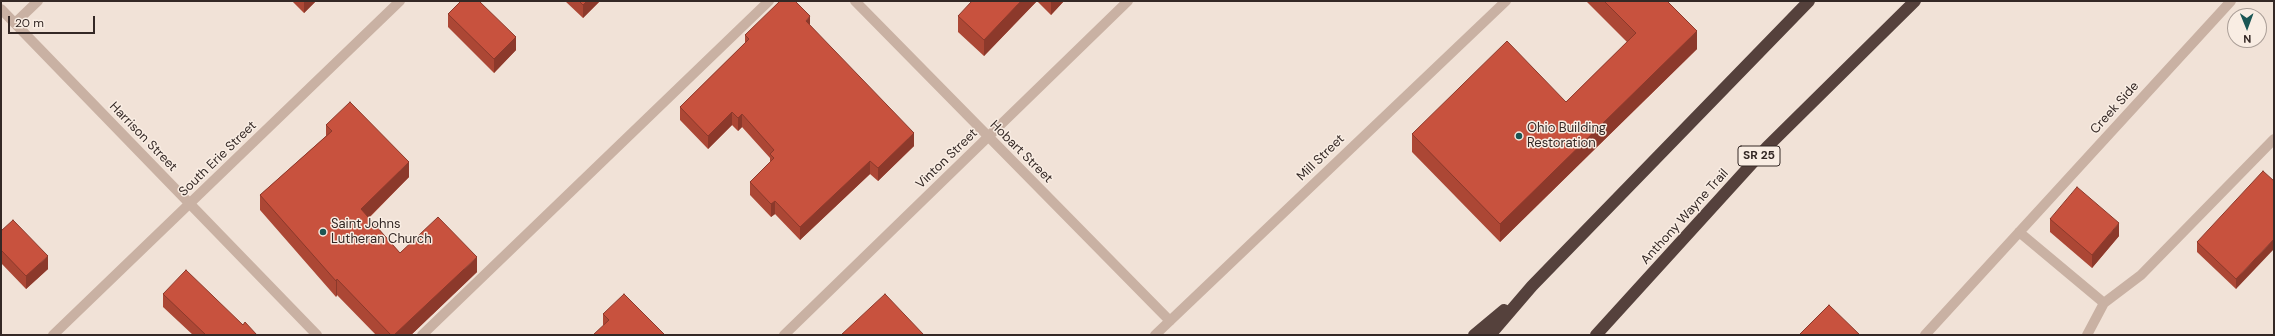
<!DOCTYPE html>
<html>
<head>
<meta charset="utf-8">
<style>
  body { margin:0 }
  #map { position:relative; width:2275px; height:336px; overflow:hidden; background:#f1e2d7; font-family:"DM Sans",sans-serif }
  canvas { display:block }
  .frame { position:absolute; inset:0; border:2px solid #342825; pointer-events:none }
  .north { position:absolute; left:2227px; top:8px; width:40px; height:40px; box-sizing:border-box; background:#f9ede3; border:1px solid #aa9e97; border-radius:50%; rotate:179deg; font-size:11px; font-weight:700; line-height:16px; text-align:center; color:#342825 }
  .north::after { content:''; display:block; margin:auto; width:14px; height:18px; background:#1b5654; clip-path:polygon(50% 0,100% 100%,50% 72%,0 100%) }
  .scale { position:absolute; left:8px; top:16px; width:87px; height:18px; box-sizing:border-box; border:2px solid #342825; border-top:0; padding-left:5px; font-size:12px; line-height:14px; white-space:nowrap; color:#342825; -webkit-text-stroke:3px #f9ede3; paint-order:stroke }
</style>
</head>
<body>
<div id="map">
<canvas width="2275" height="336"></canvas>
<div class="frame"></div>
<div class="north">N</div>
<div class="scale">20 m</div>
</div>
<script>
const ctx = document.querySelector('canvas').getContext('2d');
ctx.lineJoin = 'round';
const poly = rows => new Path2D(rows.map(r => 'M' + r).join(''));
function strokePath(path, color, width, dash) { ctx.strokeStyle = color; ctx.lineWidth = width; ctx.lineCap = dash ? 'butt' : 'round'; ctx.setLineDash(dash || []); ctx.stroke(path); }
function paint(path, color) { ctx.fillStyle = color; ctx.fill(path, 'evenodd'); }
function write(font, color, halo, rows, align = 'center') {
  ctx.font = font + ' "DM Sans",sans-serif'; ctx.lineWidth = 3; ctx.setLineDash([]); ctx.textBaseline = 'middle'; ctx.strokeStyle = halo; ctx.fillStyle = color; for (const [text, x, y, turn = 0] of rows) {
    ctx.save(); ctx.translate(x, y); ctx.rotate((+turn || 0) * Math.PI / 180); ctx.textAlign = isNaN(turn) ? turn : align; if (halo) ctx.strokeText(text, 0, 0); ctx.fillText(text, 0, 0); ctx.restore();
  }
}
const minor = poly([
  [855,1,1170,321],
  [1,9,317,335],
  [15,23,38,1],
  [2019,232,2104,303],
  [53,335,400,1],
  [422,335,769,1],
  [784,335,1128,1],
  [1155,335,1506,1],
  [1925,335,2231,1],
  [2087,335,2104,303,2141,275,2274,139]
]);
const highway = poly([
  [1474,335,1504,310],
  [1490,335,1532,286,1809,1],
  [1596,335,1767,147,1915,1]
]);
const wall = poly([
  [292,1,316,1,304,13],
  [565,1,600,1,583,18],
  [1037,1,984,56,958,32,958,16],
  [1037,1,1064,1,1051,15],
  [1586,1,1667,1,1697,49,1500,242,1412,152,1412,134,1566,102,1627,42],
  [448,14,516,50,494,73,448,27],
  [810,25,914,146,878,181,870,174,800,240,775,214,771,217,750,195,750,182,770,162,770,158,742,127,738,131,732,125,708,149,680,120,680,107,745,43,745,35],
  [326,125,409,177,369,218,400,253,477,272,411,335,376,335,337,295,336,297,260,210,260,195,326,136],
  [2274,181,2236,289,2197,252,2197,242],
  [2050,219,2119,236,2092,268,2050,232],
  [1,231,48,269,26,289,1,263],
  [163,294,243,325,257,335,193,335,163,307],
  [603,314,665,335,603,325]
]);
const shadedWall = poly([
  [304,1,316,1,304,13],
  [587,1,600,1,583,18,583,5],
  [1021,1,1037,1,984,56,984,40],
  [1051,1,1064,1,1051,15],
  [810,16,810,29,806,21],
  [1697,31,1697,49,1500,242,1500,224],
  [516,37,516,50,494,73,494,59],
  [732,112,732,125,708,149,708,136],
  [742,114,742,127,738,131,738,118],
  [914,133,914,146,878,181,878,168],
  [870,161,870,174,800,240,800,227],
  [409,162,409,177,361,225,361,209],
  [775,201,775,214,771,217,771,204],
  [2119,223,2119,236,2092,268,2092,255],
  [2274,239,2274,249,2236,289,2236,279],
  [48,256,48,269,26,289,26,276],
  [477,257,477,272,411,335,394,335],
  [337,279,337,295,336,297,336,281]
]);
const building = poly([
  [461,1,479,1,516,37,494,59,448,14,461,1],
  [579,1,587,1,583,5,579,1],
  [780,1,795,1,810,16,806,21,914,133,878,168,870,161,800,227,775,201,771,204,750,182,774,158,770,154,774,150,742,114,738,118,732,112,708,136,680,107,749,39,745,35,780,1],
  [972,1,1021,1,984,40,958,16,972,1],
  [1604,1,1667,1,1697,31,1500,224,1412,134,1507,41,1566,102,1636,33,1604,1],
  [350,102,409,162,361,209,400,253,438,217,477,257,394,335,391,335,337,279,336,281,260,195,332,131,326,125,350,102],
  [2263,171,2274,181,2274,239,2236,279,2197,242,2263,171],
  [2077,187,2119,223,2092,255,2050,219,2077,187],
  [13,220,48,256,26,276,1,250,1,231,13,220],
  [186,270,243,325,245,322,257,335,206,335,163,294,186,270],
  [624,294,665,335,593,335,609,320,603,314,624,294],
  [885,294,924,335,841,335,885,294],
  [1829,305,1860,335,1799,335,1829,305]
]);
const markers = [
  [1519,136,4,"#1b5654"],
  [323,232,4,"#1b5654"]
];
const shields = [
  [1759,156,42]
];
const shieldNames = [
  ["SR 25",1759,156]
];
const streetNames = [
  ["Creek Side",2115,108,-48],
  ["Harrison Street",143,137,46],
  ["Hobart Street",1021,152,45],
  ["Mill Street",1321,158,-44],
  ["South Erie Street",218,159,-44],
  ["Vinton Street",947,159,-44],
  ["Anthony Wayne Trail",1685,217,-48]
];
const poiNames = [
  ["Ohio Building",1527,129],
  ["Restoration",1527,144],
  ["Saint Johns",331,225],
  ["Lutheran Church",331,240]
];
strokePath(minor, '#c9b1a3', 10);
strokePath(highway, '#55413c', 12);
paint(wall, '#ac4735');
paint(shadedWall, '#8c392b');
paint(building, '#c8523e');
strokePath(building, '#8c392b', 1);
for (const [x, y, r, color] of markers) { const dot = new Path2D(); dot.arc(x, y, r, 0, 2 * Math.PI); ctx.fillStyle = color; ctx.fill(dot); strokePath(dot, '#f9ede3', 1.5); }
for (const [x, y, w] of shields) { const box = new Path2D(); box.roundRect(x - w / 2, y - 10, w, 20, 3); ctx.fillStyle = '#f9ede3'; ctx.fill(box); strokePath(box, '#342825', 1); }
write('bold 12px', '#342825', null, shieldNames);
write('13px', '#342825', '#f9ede3', streetNames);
write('13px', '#342825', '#f9ede3', poiNames, 'left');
</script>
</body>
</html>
